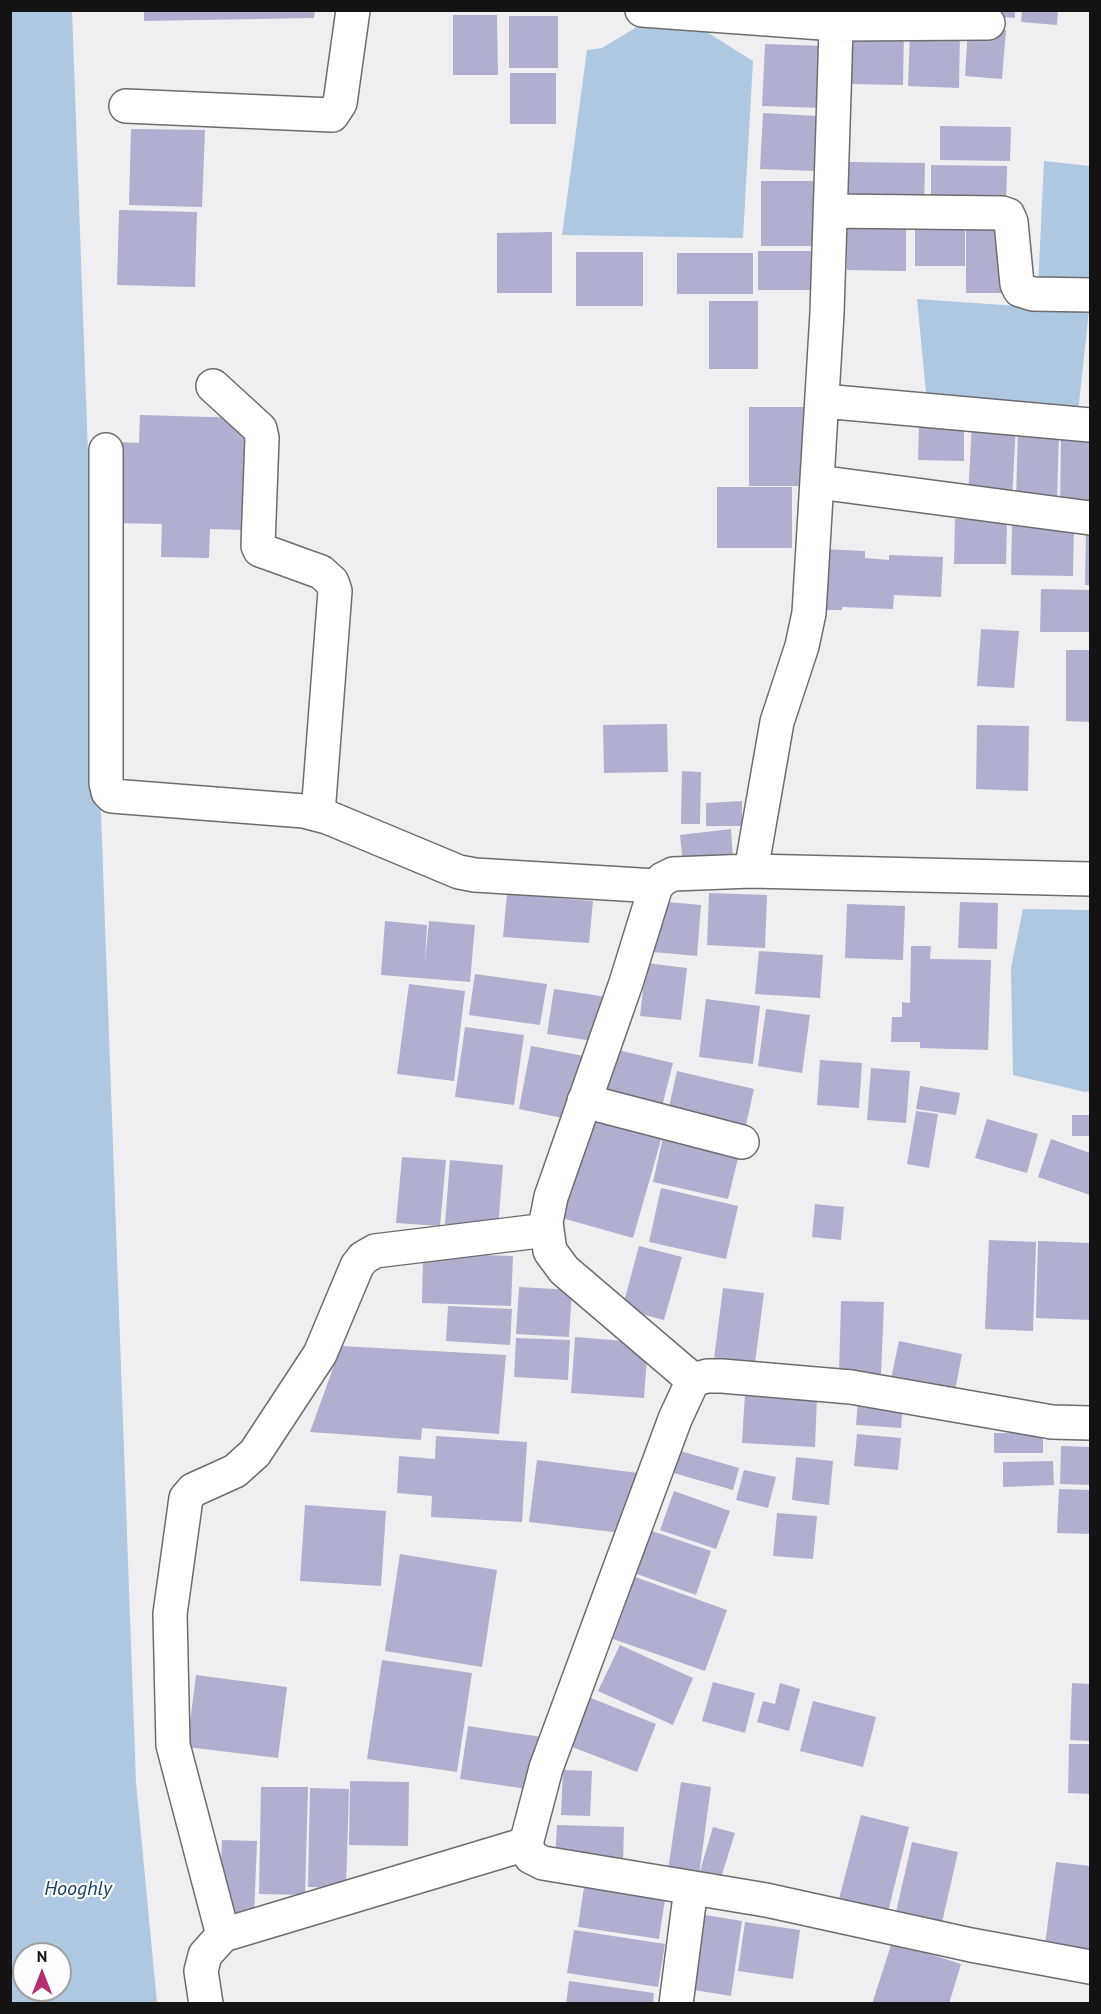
<!DOCTYPE html>
<html>
<head>
<meta charset="utf-8">
<style>
  body { margin:0 }
  #map { position:relative; width:1101px; height:2014px; overflow:hidden; background:#efeff1; font-family:"PT Sans",sans-serif }
  canvas { display:block }
  .frame { position:absolute; inset:0; border:12px solid #131313; pointer-events:none }
  .north { position:absolute; left:12px; top:1942px; width:60px; height:60px; box-sizing:border-box; background:#fdfdff; border:2px solid #9f9fa1; border-radius:50%; rotate:0deg; font-size:16px; font-weight:700; line-height:24px; text-align:center; color:#131313 }
  .north::after { content:''; display:block; margin:auto; width:21px; height:27px; background:#b62f70; clip-path:polygon(50% 0,100% 100%,50% 72%,0 100%) }
</style>
</head>
<body>
<div id="map">
<canvas width="1101" height="2014"></canvas>
<div class="frame"></div>
<div class="north">N</div>
</div>
<script>
const ctx = document.querySelector('canvas').getContext('2d');
ctx.lineJoin = 'round';
function paint(path, color) { ctx.fillStyle = color; ctx.fill(path, 'evenodd'); }
const poly = rows => new Path2D(rows.map(r => 'M' + r).join(''));
function strokePath(path, color, width, dash) { ctx.strokeStyle = color; ctx.lineWidth = width; ctx.lineCap = dash ? 'butt' : 'round'; ctx.setLineDash(dash || []); ctx.stroke(path); }
function write(font, color, halo, rows, align = 'center') {
  ctx.font = font + ' "PT Sans",sans-serif'; ctx.lineWidth = 4.5; ctx.setLineDash([]); ctx.textBaseline = 'middle'; ctx.strokeStyle = halo; ctx.fillStyle = color; for (const [text, x, y, turn = 0] of rows) {
    ctx.save(); ctx.translate(x, y); ctx.rotate((+turn || 0) * Math.PI / 180); ctx.textAlign = isNaN(turn) ? turn : align; if (halo) ctx.strokeText(text, 0, 0); ctx.fillText(text, 0, 0); ctx.restore();
  }
}
const water = poly([
  [72,10,136,1782,157,2003,11,2004,10,11],
  [24,1954,60,1954,60,1990,24,1990],
  [640,25,699,27,753,61,743,238,562,235,587,50,602,48],
  [1044,161,1090,166,1090,288,1038,287],
  [917,299,1089,311,1078,412,926,393],
  [1023,909,1090,910,1090,1091,1085,1092,1013,1075,1011,968]
]);
const building = poly([
  [144,10,315,10,314,18,144,21],
  [955,10,1015,10,1015,18,955,13],
  [1022,10,1058,10,1057,25,1021,22],
  [453,15,497,15,498,75,453,75],
  [509,16,558,16,558,68,509,68],
  [968,27,1006,30,1002,79,965,76],
  [848,31,904,32,903,85,847,84],
  [910,33,960,35,959,88,908,86],
  [765,44,824,46,822,108,762,106],
  [510,73,556,73,556,124,510,124],
  [763,113,817,116,814,171,760,169],
  [940,126,1011,127,1010,161,940,160],
  [131,129,205,130,202,207,129,205],
  [847,162,925,163,924,206,847,205],
  [931,165,1007,166,1006,209,931,208],
  [761,181,821,181,821,246,761,246],
  [119,210,197,212,195,287,117,285],
  [847,221,906,221,906,271,847,270],
  [915,221,965,221,965,266,915,266],
  [966,226,1008,226,1007,293,966,293],
  [552,232,552,293,497,293,497,233],
  [758,251,823,251,823,290,758,290],
  [576,252,643,252,643,306,576,306],
  [677,253,753,253,753,294,677,294],
  [709,301,758,301,758,369,709,369],
  [749,407,811,407,811,486,749,486],
  [140,415,246,418,243,530,210,529,209,558,161,557,162,524,112,523,115,442,139,443],
  [919,422,964,423,964,461,918,460],
  [972,422,1016,424,1012,500,968,498],
  [1018,430,1059,431,1057,501,1016,500],
  [1061,438,1090,438,1090,511,1060,510],
  [717,487,792,487,792,548,717,548],
  [955,519,1007,520,1006,564,954,564],
  [1012,526,1074,526,1073,576,1011,575],
  [1086,530,1090,530,1090,585,1085,585],
  [823,549,865,551,865,558,889,560,889,555,943,557,941,597,894,595,893,609,842,607,842,610,821,610],
  [1041,589,1090,590,1090,632,1040,632],
  [981,629,1019,631,1014,688,977,686],
  [1066,650,1090,650,1090,722,1066,721],
  [667,724,668,772,604,773,603,725],
  [977,725,1029,726,1028,791,976,789],
  [682,771,701,772,700,824,681,824],
  [742,801,742,826,706,826,706,803],
  [731,829,733,859,683,864,680,835],
  [709,893,767,895,765,948,707,945],
  [507,894,593,901,589,943,503,937],
  [657,901,701,905,697,956,653,952],
  [960,902,998,903,997,949,958,948],
  [847,904,905,906,903,960,845,958],
  [385,921,427,925,425,962,429,921,475,925,470,982,381,975],
  [911,946,931,946,930,959,991,960,988,1050,920,1048,920,1042,891,1042,892,1017,902,1017,902,1002,910,1003],
  [759,951,823,955,820,998,755,994],
  [646,963,687,968,681,1020,640,1016],
  [475,974,547,984,540,1025,469,1015],
  [409,984,465,991,454,1081,397,1074],
  [554,989,607,997,600,1042,547,1034],
  [706,999,760,1006,753,1064,699,1057],
  [766,1009,810,1015,802,1073,758,1066],
  [465,1027,524,1035,514,1105,455,1097],
  [531,1046,584,1056,572,1120,519,1109],
  [614,1049,673,1063,661,1111,602,1097],
  [820,1060,862,1063,859,1108,817,1105],
  [871,1068,910,1071,906,1123,867,1120],
  [677,1071,754,1089,744,1134,667,1116],
  [920,1086,960,1093,956,1115,916,1109],
  [916,1111,938,1114,929,1168,907,1164],
  [592,1113,663,1133,633,1238,562,1218],
  [1072,1115,1090,1115,1090,1136,1072,1136],
  [987,1119,1038,1134,1027,1173,975,1158],
  [664,1133,740,1150,728,1199,653,1182],
  [1051,1139,1090,1153,1090,1195,1038,1177],
  [402,1157,446,1160,440,1226,396,1223],
  [450,1160,503,1165,498,1228,445,1224],
  [661,1188,738,1206,726,1259,649,1242],
  [815,1204,844,1207,841,1240,812,1237],
  [989,1240,1036,1242,1033,1331,985,1329],
  [1038,1241,1090,1243,1090,1320,1036,1318],
  [639,1246,682,1257,664,1320,622,1309],
  [423,1253,513,1256,511,1306,422,1303],
  [519,1287,572,1290,569,1337,516,1334],
  [723,1288,764,1293,755,1363,714,1359],
  [841,1301,884,1302,881,1375,839,1374],
  [448,1306,512,1309,510,1345,446,1341],
  [575,1337,648,1343,644,1398,571,1393],
  [516,1338,570,1340,568,1380,514,1377],
  [899,1341,962,1354,955,1391,891,1379],
  [341,1346,506,1355,499,1434,422,1428,421,1440,310,1432],
  [745,1393,817,1397,815,1447,742,1443],
  [858,1401,903,1404,901,1428,856,1425],
  [994,1433,1043,1433,1043,1453,994,1453],
  [857,1434,901,1438,898,1470,854,1466],
  [436,1436,527,1442,522,1522,431,1517,432,1496,397,1493,399,1456,435,1459],
  [1061,1446,1090,1447,1090,1485,1060,1484],
  [677,1450,739,1468,733,1490,670,1472],
  [796,1457,833,1461,829,1505,792,1500],
  [537,1460,638,1473,630,1534,529,1522],
  [1053,1461,1054,1485,1003,1487,1003,1462],
  [744,1470,776,1477,768,1508,736,1500],
  [1059,1489,1090,1490,1090,1534,1057,1533],
  [674,1491,730,1511,716,1549,660,1530],
  [305,1505,386,1511,381,1586,300,1581],
  [777,1513,817,1516,813,1559,773,1556],
  [649,1530,711,1551,696,1595,634,1573],
  [400,1554,497,1570,482,1667,385,1651],
  [635,1577,727,1610,705,1671,613,1639],
  [620,1645,693,1678,673,1725,598,1691],
  [382,1660,472,1673,457,1772,367,1759],
  [196,1675,287,1687,278,1758,187,1747],
  [713,1682,755,1693,745,1733,702,1721],
  [780,1683,800,1689,789,1731,757,1722,763,1701,775,1704],
  [1072,1683,1090,1684,1090,1741,1070,1740],
  [586,1696,656,1724,637,1772,567,1745],
  [813,1701,876,1717,863,1767,800,1751],
  [468,1726,542,1737,533,1790,460,1779],
  [1069,1744,1090,1744,1090,1794,1068,1793],
  [563,1770,592,1771,590,1816,561,1815],
  [350,1781,409,1782,408,1846,349,1845],
  [681,1782,711,1787,699,1875,668,1870],
  [261,1787,308,1787,305,1895,259,1894],
  [310,1788,349,1789,346,1888,308,1887],
  [861,1815,909,1827,888,1912,839,1899],
  [557,1825,624,1827,623,1862,555,1859],
  [713,1827,735,1833,719,1884,698,1878],
  [222,1840,257,1841,254,1915,219,1914],
  [912,1842,958,1852,941,1927,895,1916],
  [1056,1862,1090,1866,1090,1951,1044,1952],
  [585,1881,666,1893,659,1939,578,1927],
  [693,1913,742,1921,731,1996,682,1988],
  [745,1922,800,1930,793,1979,738,1971],
  [574,1930,665,1944,658,1987,567,1973],
  [892,1942,961,1964,949,2004,872,2004],
  [569,1981,654,1993,653,2004,566,2004]
]);
const minor = poly([
  [642,10,836,24,988,23],
  [126,106,332,115,340,103,353,10],
  [831,211,1002,213,1008,215,1011,222,1017,284,1020,290,1033,294,1090,295],
  [213,386,260,429,262,438,258,546,260,550,321,572,332,582,335,591,318,814],
  [823,401,1090,425],
  [106,450,106,783,108,792,112,796,304,811,327,817,459,872,475,875,656,886],
  [818,482,1090,518],
  [751,871,777,722,802,646,809,613,827,313,835,62,836,24,839,10],
  [1090,879,751,871,673,874,663,879,656,886,626,983,551,1197,546,1222,547,1230,550,1251,564,1270,693,1380,675,1419,546,1768,526,1844,531,1857,543,1863,766,1900,971,1945,1090,1967],
  [584,1101,742,1142],
  [693,1380,707,1376,722,1376,851,1387,1052,1422,1090,1423],
  [223,1935,173,1745,170,1614,186,1498,193,1490,235,1471,255,1453,320,1354,357,1266,363,1258,375,1251,547,1230],
  [206,2004,201,1971,205,1955,223,1935,526,1844],
  [676,2004,691,1888]
]);
const waterNames = [
  ["Hooghly",78,1889]
];
paint(water, '#aec8e2');
paint(building, '#b1afcf');
strokePath(minor, '#6d6d6f', 36);
strokePath(minor, '#fff', 33);
write('italic 20px', '#163e61', '#fdfdff', waterNames);
</script>
</body>
</html>
